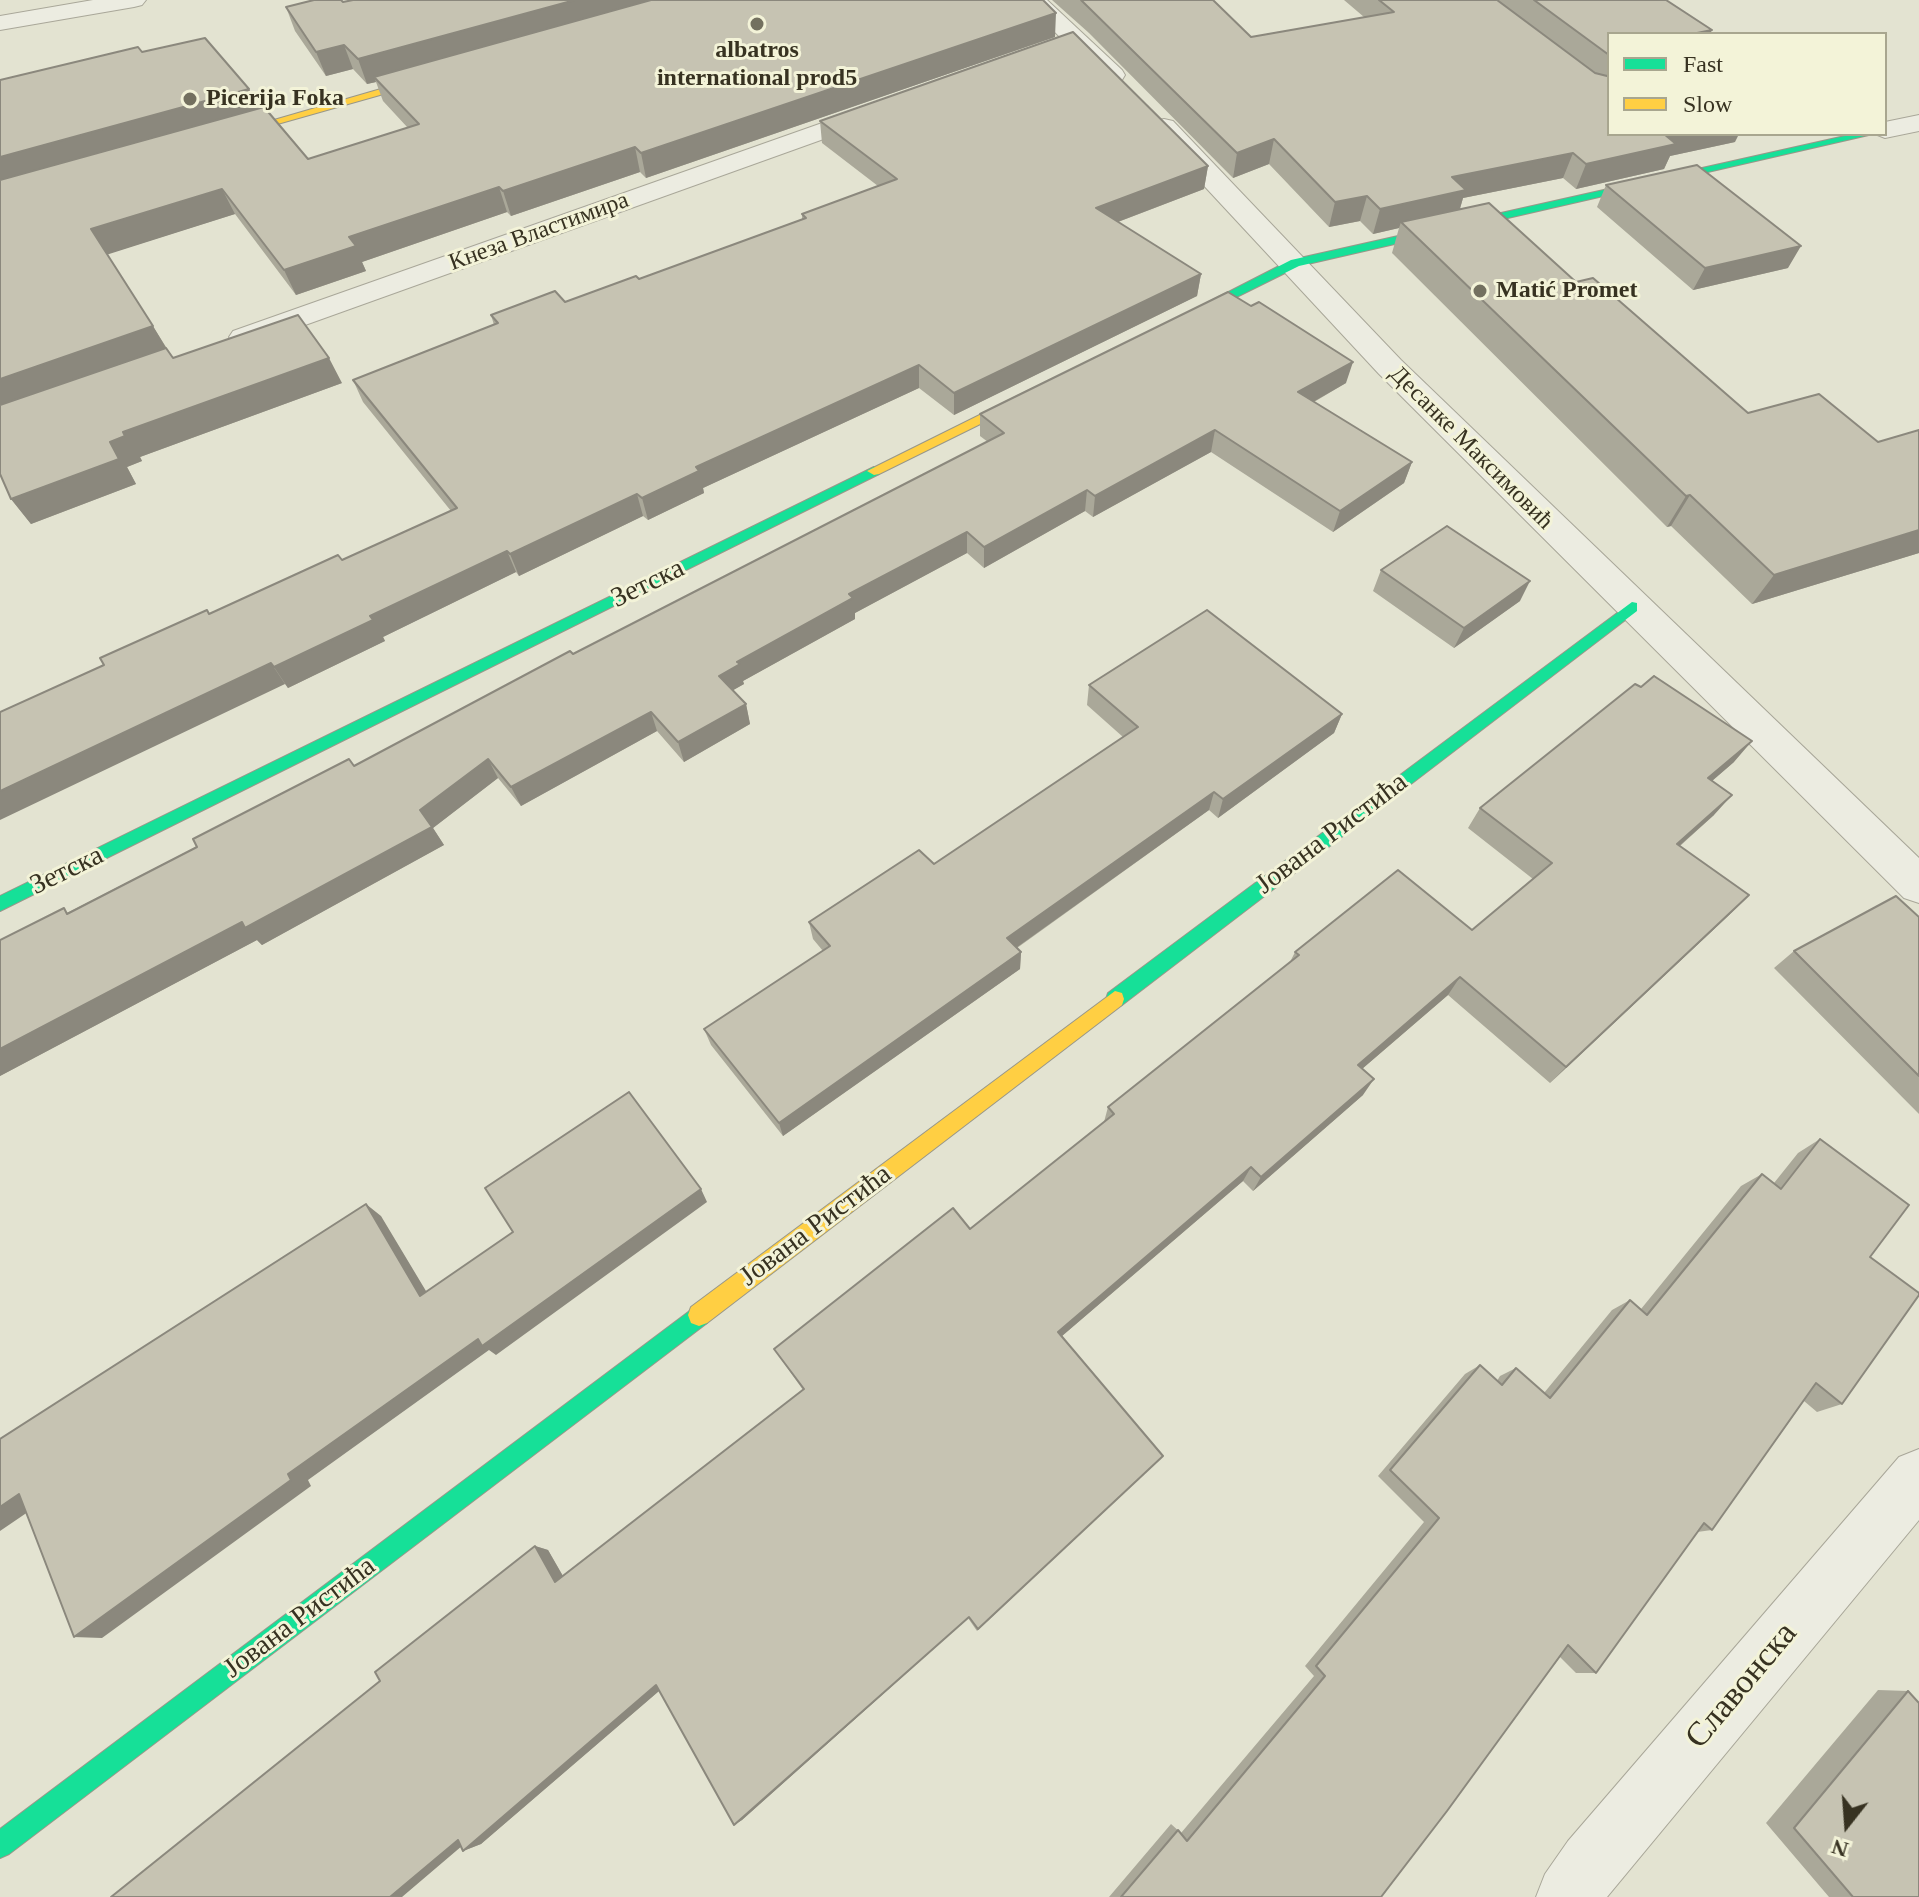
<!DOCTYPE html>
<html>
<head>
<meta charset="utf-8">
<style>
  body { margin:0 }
  #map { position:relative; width:1919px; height:1897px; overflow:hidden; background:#e3e3d1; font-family:Georgia,serif }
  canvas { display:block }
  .legend { position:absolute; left:1607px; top:32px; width:280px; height:104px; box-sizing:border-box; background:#f3f3d8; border:2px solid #a8a68f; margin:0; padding:10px 14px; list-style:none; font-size:24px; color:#373221 }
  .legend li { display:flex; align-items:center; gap:16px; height:40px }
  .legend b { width:40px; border:2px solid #a8a68f }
  .north { position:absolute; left:1807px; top:1785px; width:80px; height:80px; -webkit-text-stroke:6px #f3f3d8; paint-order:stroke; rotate:197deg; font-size:22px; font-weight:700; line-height:32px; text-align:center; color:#373221 }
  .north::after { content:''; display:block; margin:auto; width:28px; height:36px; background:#373221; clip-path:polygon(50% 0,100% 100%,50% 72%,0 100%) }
</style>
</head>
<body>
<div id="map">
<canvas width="1919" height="1897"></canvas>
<ul class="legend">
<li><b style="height:10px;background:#16e098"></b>Fast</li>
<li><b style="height:10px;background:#ffcf43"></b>Slow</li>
</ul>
<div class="north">N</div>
</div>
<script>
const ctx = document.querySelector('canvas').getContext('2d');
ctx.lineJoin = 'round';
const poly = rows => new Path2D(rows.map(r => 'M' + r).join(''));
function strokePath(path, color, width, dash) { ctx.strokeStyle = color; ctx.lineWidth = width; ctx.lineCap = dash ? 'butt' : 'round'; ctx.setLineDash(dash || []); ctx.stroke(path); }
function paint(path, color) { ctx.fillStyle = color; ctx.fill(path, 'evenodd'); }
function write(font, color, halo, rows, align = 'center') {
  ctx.font = font + ' Georgia,serif'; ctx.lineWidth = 6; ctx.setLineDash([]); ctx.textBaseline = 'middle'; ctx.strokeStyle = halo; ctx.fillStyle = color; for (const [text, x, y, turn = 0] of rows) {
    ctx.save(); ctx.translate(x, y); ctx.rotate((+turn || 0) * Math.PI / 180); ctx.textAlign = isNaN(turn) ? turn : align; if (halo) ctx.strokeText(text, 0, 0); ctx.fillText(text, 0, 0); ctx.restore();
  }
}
const street = poly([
  [93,0,146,0,142,5,134,7,0,30,0,16,93,0],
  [1022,0,1047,0,1122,70,1125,75,1122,80,1104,80,1022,0],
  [876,104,885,107,889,112,885,117,255,343,244,346,233,343,229,337,233,331,876,104],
  [1919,115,1919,131,1885,138,1875,134,1885,134,1885,122,1919,115],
  [1164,119,1173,121,1401,360,1919,858,1919,903,1904,898,1379,374,1155,133,1151,127,1155,121,1164,119],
  [1919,1449,1919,1520,1607,1897,1536,1897,1545,1874,1568,1841,1899,1457,1919,1449]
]);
const fast = poly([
  [1854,134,1873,134,1299,266,1182,324,1172,321,1291,260,1854,134],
  [874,467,879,468,879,474,0,911,0,896,874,467],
  [1632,602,1637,603,1637,611,1122,1005,1115,1007,1108,1005,1106,999,1108,993,1632,602],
  [699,1304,707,1307,710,1315,707,1323,9,1854,0,1858,0,1829,699,1304]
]);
const slow = poly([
  [436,73,441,76,440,78,221,140,212,138,436,73],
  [1034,388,1039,389,1039,395,879,474,874,475,867,471,1034,388],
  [1115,991,1122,993,1124,999,1122,1005,707,1323,699,1326,691,1323,688,1315,691,1307,1115,991]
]);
const wall = poly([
  [1052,0,1213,0,1251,37,1364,17,1344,0,1666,0,1609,34,1609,134,1735,142,1670,156,1664,169,1576,189,1563,178,1463,198,1460,209,1576,282,1748,413,1878,442,1919,430,1919,553,1752,604,1671,526,1667,527,1392,253,1399,228,1373,234,1360,221,1329,227,1269,164,1233,178,1089,33],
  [343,2,1055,37,646,178,640,172,511,216,507,212,362,262,366,271,296,295,235,214,107,254,173,358,342,383,140,457,142,461,127,467,136,484,31,524,11,499,142,52,249,89,258,109,308,159,408,128,383,101,376,82,367,84,353,69,326,76,295,31,286,7],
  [820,121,1208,166,1204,189,1118,222,1201,274,1197,296,954,415,919,388,703,488,704,493,648,520,643,516,519,576,516,572,383,637,385,641,288,688,285,684,104,665,209,614,342,560,451,511,363,402,353,380,494,325,491,315,565,302,639,279,802,219,802,214,878,186,822,143],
  [1606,185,1788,268,1693,290,1597,207],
  [1346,383,1314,402,1412,462,1404,483,1333,532,1211,452,1093,517,1085,511,984,568,967,553,855,613,855,619,743,681,744,684,733,690,746,704,750,724,684,762,657,731,521,806,498,778,433,828,444,845,262,945,257,940,0,1076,0,940,69,912,988,442,980,436,980,414],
  [1381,570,1520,601,1454,648,1373,591],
  [1089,685,1342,714,1334,733,1218,818,1209,810,1017,948,1021,952,1020,969,783,1136,711,1045,704,1029,823,951,813,939,809,922,934,864,1123,737,1087,705],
  [1734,762,1712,781,1714,815,1680,846,1730,914,1550,1083,1448,995,1362,1069,1363,1095,1253,1191,1243,1181,1062,1336,1163,1456,977,1631,968,1618,742,1820,734,1825,659,1691,481,1844,463,1851,380,1681,535,1546,548,1550,563,1576,803,1390,774,1349,970,1229,1104,1122,1108,1107,1290,962,1295,952,1472,930,1533,879,1468,828,1480,808],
  [1919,917,1919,1114,1774,968,1794,951],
  [1820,1139,1870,1257,1842,1404,1817,1412,1804,1401,1712,1530,1697,1532,1596,1673,1576,1673,1560,1657,1381,1897,1109,1897,1171,1824,1181,1833,1314,1676,1305,1666,1424,1522,1378,1476,1465,1374,1480,1365,1497,1381,1500,1376,1516,1368,1544,1393,1612,1310,1630,1300,1641,1309,1741,1186,1762,1174,1774,1183,1798,1153],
  [1878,1690,1908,1691,1919,1897,1829,1897,1766,1823]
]);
const shadedWall = poly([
  [575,0,667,0,374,77,376,82,367,84,358,59],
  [1056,13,1055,37,646,178,641,153],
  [1712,30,1710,34,1692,34],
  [344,45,353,69,326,76,316,52],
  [249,89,260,114,0,187,0,157],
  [1664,134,1739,134,1735,142,1670,156,1664,169,1576,189,1586,164],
  [1274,139,1269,164,1233,178,1237,153],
  [635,147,640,172,511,216,503,191],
  [1573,153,1563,178,1463,198,1458,215,1401,222,1399,228,1373,234,1380,209,1452,177],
  [1208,166,1204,189,1094,231,1096,208],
  [499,187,507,212,362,262,366,271,296,295,284,270,349,237],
  [222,189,235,214,106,255,91,229],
  [1367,196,1360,221,1329,227,1335,202],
  [1801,246,1788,268,1693,290,1705,268],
  [1201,274,1197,296,954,415,954,393],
  [153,326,168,351,0,411,0,379],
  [329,358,342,383,140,457,142,461,127,467,136,484,31,524,11,499,110,442,123,432],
  [1353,362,1346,383,1292,414,1298,392],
  [919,365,919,388,703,488,704,493,648,520,642,498,696,467],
  [1215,430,1211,452,1093,517,1095,496],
  [1412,462,1404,483,1333,532,1340,511],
  [1087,490,1085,511,984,568,984,547],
  [637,494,643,516,519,576,510,554],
  [1690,495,1671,526,1667,527,1686,496],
  [1919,530,1919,553,1752,604,1774,575],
  [967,532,967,553,855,613,855,619,743,681,744,684,723,696,719,676,737,662,849,594],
  [507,551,516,572,383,637,385,641,288,688,274,667,370,616],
  [1530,581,1520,601,1454,648,1464,628],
  [271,663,285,684,0,820,0,791],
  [746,704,750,724,684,762,678,742],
  [651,712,657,731,521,806,511,787],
  [1342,714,1334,733,1218,818,1223,799],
  [1752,741,1734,762,1691,799,1708,778],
  [488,759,498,778,433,828,444,845,262,945,257,940,0,1076,0,1049,420,810],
  [1214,792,1209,810,1006,955,1007,938],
  [1732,795,1714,815,1660,863,1677,844],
  [1749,895,1730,914,1550,1083,1566,1067],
  [1021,952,1020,969,783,1136,779,1123],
  [1460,977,1448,995,1348,1081,1358,1065],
  [1374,1079,1363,1095,1253,1191,1261,1177],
  [1251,1167,1243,1181,1055,1342,1058,1332],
  [701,1189,707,1202,496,1355,489,1350,308,1480,311,1486,102,1638,74,1637,288,1474,478,1339],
  [366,1204,381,1216,435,1306,420,1296],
  [19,1494,47,1499,0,1531,0,1507],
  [535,1546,548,1550,568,1585,555,1582],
  [969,1617,968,1618,742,1820,734,1825],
  [656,1685,666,1685,481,1844,463,1851],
  [476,1834,402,1897,390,1897,458,1840]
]);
const building = poly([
  [314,0,341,0,343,2,353,0,575,0,358,59,344,45,316,52,286,7,314,0],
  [651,0,1043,0,1056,13,641,153,635,147,503,191,499,187,349,237,356,246,284,270,222,189,91,229,153,326,0,379,0,180,264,107,308,159,419,124,374,77,651,0],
  [1081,0,1213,0,1251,37,1394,12,1379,0,1497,0,1595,73,1607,76,1609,75,1609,134,1665,134,1664,134,1676,144,1586,164,1573,153,1452,177,1466,190,1380,209,1367,196,1335,202,1274,139,1237,153,1081,0],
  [1534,0,1666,0,1712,30,1692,34,1609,34,1609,55,1534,0],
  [1073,32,1208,166,1096,208,1201,274,954,393,919,365,696,467,699,471,642,498,637,494,510,554,507,551,370,616,373,620,274,667,271,663,0,791,0,712,104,665,100,658,207,610,209,614,338,555,342,560,457,508,353,380,498,323,491,315,555,291,565,302,636,276,639,279,806,218,802,214,897,179,820,121,1073,32],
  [205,38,249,89,0,157,0,80,138,47,142,52,205,38],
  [1697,165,1801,246,1705,268,1606,185,1697,165],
  [1489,203,1576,282,1593,278,1748,413,1819,394,1878,442,1919,430,1919,530,1774,575,1690,495,1686,496,1401,222,1489,203],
  [1228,292,1251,306,1259,302,1353,362,1298,392,1412,462,1340,511,1215,430,1095,496,1087,490,984,547,967,532,849,594,853,598,737,662,740,664,719,676,746,704,678,742,651,712,511,787,488,759,420,810,432,827,245,928,242,922,0,1049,0,940,64,908,67,914,197,847,193,839,349,759,354,766,570,651,573,654,1004,433,980,414,1228,292],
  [298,315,329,358,123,432,125,436,110,442,119,459,11,499,0,474,0,405,166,348,173,358,298,315],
  [1447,526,1530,581,1464,628,1381,570,1447,526],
  [1207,610,1342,714,1223,799,1214,792,1007,938,1021,952,779,1123,704,1029,830,946,809,922,919,850,934,864,1138,727,1089,685,1207,610],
  [1654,676,1752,741,1708,778,1732,795,1677,844,1749,895,1566,1067,1460,977,1358,1065,1374,1079,1261,1177,1251,1167,1058,1332,1163,1456,978,1629,969,1617,734,1825,656,1685,463,1851,458,1840,390,1897,111,1897,380,1681,375,1672,535,1546,555,1582,804,1389,774,1349,953,1208,970,1229,1114,1114,1108,1107,1299,955,1295,952,1398,870,1472,930,1552,863,1480,808,1635,684,1641,687,1654,676],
  [1896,896,1919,917,1919,1076,1794,951,1896,896],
  [629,1092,701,1189,482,1346,478,1339,288,1474,291,1480,74,1637,19,1494,0,1507,0,1439,366,1204,420,1296,513,1232,485,1188,629,1092],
  [1820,1139,1909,1205,1870,1257,1919,1293,1919,1295,1842,1404,1816,1383,1712,1530,1704,1523,1596,1673,1568,1645,1447,1811,1381,1897,1121,1897,1178,1830,1187,1841,1325,1676,1316,1666,1439,1518,1390,1470,1480,1365,1502,1385,1516,1368,1550,1398,1630,1300,1647,1315,1762,1174,1781,1189,1820,1139],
  [1908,1691,1919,1703,1919,1897,1853,1897,1794,1828,1908,1691]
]);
const markers = [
  [757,24,8,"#73705f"],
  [190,99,8,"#73705f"],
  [1480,291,8,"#73705f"]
];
const farPoinames = [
  ["albatros",757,51,"center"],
  ["international prod5",757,79,"center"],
  ["Picerija Foka",206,99],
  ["Matić Promet",1496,291]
];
const farStreetnames = [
  ["Кнеза Властимира",539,232,-20],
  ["Десанке Максимовић",1471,448,45]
];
const streetNames = [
  ["Зетска",648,584,-26],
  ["Јована Ристића",1332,834,-37],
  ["Зетска",67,871,-26],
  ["Јована Ристића",816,1226,-37],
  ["Јована Ристића",300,1618,-37]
];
const nearStreetnames = [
  ["Славонска",1742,1686,-50]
];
strokePath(street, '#a9a799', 2);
strokePath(fast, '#989789', 2);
strokePath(slow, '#989789', 2);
paint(street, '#ecece1');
paint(fast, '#16e098');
paint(slow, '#ffcf43');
paint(wall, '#aaa899');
paint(shadedWall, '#8b887d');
paint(building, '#c6c3b2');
strokePath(building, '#8b887d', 2);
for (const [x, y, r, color] of markers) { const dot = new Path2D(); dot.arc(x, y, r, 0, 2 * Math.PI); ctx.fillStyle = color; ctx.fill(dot); strokePath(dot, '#f3f3d8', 3); }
write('bold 24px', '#373221', '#f3f3d8', farPoinames, 'left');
write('24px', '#373221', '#f3f3d8', farStreetnames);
write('28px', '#373221', '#f3f3d8', streetNames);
write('34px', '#373221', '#f3f3d8', nearStreetnames);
</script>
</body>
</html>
